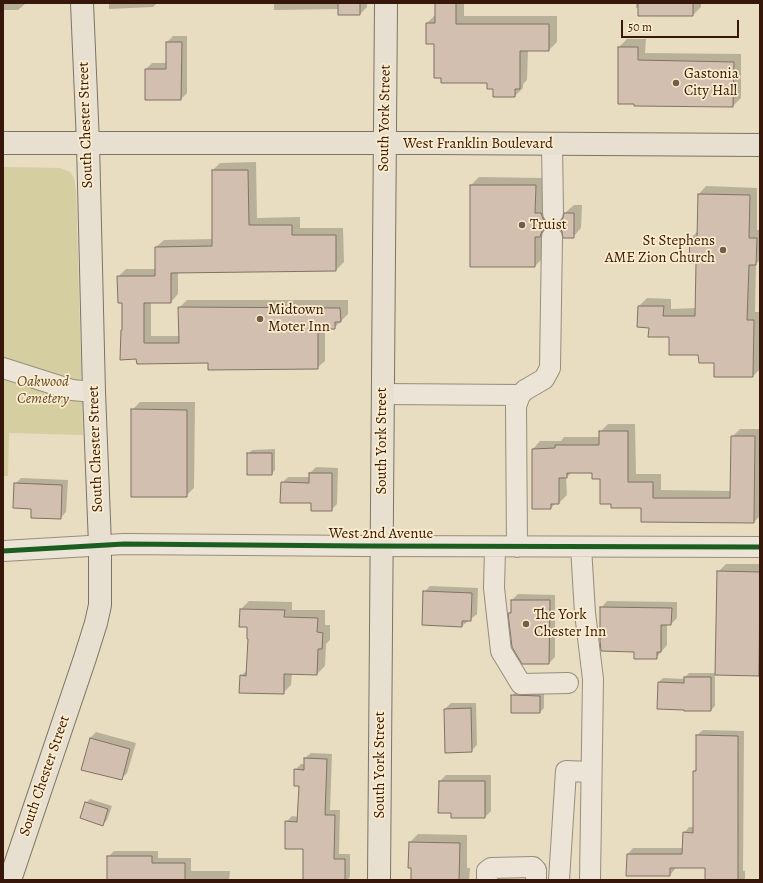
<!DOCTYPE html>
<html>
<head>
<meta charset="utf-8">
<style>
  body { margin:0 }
  #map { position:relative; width:763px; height:883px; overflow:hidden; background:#e8dcc1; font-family:Alegreya,serif }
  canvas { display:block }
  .frame { position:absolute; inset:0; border:4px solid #371709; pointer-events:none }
  .scale { position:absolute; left:621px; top:20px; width:118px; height:18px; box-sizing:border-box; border:2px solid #371709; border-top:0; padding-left:5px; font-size:12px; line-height:14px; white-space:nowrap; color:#371709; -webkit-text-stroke:3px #fbeccc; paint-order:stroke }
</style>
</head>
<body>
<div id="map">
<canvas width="763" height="883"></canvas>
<div class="frame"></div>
<div class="scale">50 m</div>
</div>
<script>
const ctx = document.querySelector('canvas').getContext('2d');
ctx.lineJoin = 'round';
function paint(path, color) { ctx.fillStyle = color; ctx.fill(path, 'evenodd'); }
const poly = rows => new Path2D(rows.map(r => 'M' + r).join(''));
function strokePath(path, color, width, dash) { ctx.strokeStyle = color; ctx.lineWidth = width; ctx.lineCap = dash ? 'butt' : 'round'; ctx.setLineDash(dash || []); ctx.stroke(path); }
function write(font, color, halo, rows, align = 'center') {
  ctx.font = font + ' Alegreya,serif'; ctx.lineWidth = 3.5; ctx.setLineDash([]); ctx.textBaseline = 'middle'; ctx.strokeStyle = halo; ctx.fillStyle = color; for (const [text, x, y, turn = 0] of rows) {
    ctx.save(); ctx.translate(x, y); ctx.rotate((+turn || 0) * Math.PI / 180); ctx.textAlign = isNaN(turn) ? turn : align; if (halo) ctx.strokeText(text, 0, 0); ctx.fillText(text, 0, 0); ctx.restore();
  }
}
const green = poly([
  [3,167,60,168,70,172,74,178,76,190,83,435,9,433,8,476,3,476]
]);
const shadow = poly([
  [3,3,26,3,18,10,3,10],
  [109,3,157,3,153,7,109,9],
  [274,3,367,3,367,7,360,14,339,9,274,10],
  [437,3,464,3,464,16,557,16,557,42,549,50,528,50,527,80,523,84,523,88,515,96,494,88,488,82,435,43,427,23,435,15],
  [636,3,701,3,701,7,693,15,636,8],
  [173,36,187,36,187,93,181,99,146,69,152,63,167,63,167,42],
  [627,39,646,39,645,53,741,54,741,98,733,106,635,103,619,47],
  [256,162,257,218,300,217,300,228,343,228,344,262,336,270,178,272,178,294,171,302,151,302,151,336,180,336,179,308,187,300,348,300,348,314,334,328,325,328,325,361,317,368,137,358,123,330,123,302,118,277,126,269,156,269,156,247,164,240,213,239,213,170,220,163],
  [479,177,543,178,556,215,565,216,565,213,574,205,582,205,581,228,573,237,563,231,559,226,549,225,548,228,543,234,543,258,535,266,471,185],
  [706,186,757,188,757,230,760,230,760,260,756,264,755,312,760,312,760,369,753,376,715,376,715,362,650,327,639,306,647,298,671,299,671,309,696,308,697,262,691,238,698,231,699,194],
  [140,402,195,402,194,488,186,496,132,410],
  [608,424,635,424,636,474,661,474,661,490,731,491,732,437,740,429,760,429,760,516,754,522,612,503,601,478,593,472,572,472,566,478,567,495,559,503,556,503,551,508,533,508,533,449,540,441,561,441,564,437,600,437,600,432],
  [275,449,275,470,272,474,248,454,252,450],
  [316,467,338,468,337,504,331,510,312,502,282,483,288,477,310,477,310,473],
  [21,478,68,480,66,512,60,518,32,508,15,484],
  [726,564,760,564,760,673,758,675,715,674,715,706,711,710,685,710,659,682,663,678,685,679,685,677,689,673,716,673,718,572],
  [430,586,478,588,477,614,462,626,424,592],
  [518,594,555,595,555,657,549,663,509,614,512,611,512,600],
  [249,601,292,602,292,610,325,610,325,625,330,625,330,640,326,644,325,666,317,674,292,673,291,685,283,693,241,676,248,669,249,638,248,626,241,609],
  [607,601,677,602,677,618,671,624,667,624,667,645,656,658,635,651,601,608],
  [516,692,544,692,544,708,540,712,512,696],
  [451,703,476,703,477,745,471,751,445,709],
  [703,730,744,731,743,871,745,871,745,880,706,880,706,867,675,867,675,869,670,875,628,854,633,848,684,848,684,833,689,827,694,827,694,771,697,769,697,735],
  [96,732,136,743,127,773,121,779,90,738],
  [311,753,332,754,330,810,340,810,339,854,350,854,350,877,347,880,304,880,304,848,286,822,292,816,299,817,300,785,295,770,301,764,305,764,305,758],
  [446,775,491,775,491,811,485,817,440,781],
  [90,799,112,806,107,820,103,824,86,803],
  [418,834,467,835,467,868,470,868,469,880,412,880,410,842],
  [114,851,158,851,158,858,191,858,191,871,230,871,229,880,151,880,108,857]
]);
const building = poly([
  [338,3,360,3,360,15,338,15,338,3],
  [435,3,456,3,456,24,549,24,549,51,520,51,520,89,515,89,515,97,493,97,493,89,487,89,487,83,441,83,441,78,434,78,434,44,426,44,426,23,435,23,435,3],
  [638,3,693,3,693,16,638,16,638,3],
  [166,42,182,42,181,100,145,100,145,69,166,69,166,42],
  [618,47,638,47,638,60,734,62,733,107,634,106,634,104,618,104,618,47],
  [212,170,248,170,249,225,292,225,292,235,336,235,336,271,171,273,171,303,144,303,144,343,179,343,178,307,340,308,341,322,335,322,335,329,318,329,318,369,208,370,208,363,137,364,136,359,120,360,121,330,122,330,122,303,118,303,117,276,155,276,155,247,212,246,212,170],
  [470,185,536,185,535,213,541,213,543,219,548,223,553,224,559,223,563,218,564,213,574,213,574,238,563,238,562,231,558,227,552,226,546,227,542,231,540,237,535,237,535,267,470,267,470,185],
  [698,194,750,195,749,238,757,238,756,265,749,265,747,320,754,320,753,377,714,377,714,363,699,363,698,355,669,355,669,337,648,337,649,328,637,327,638,306,664,306,663,316,695,316,696,263,689,263,690,238,697,238,698,194],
  [131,409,187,410,187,497,131,497,131,409],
  [599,431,628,431,628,482,653,482,653,498,730,498,731,436,755,436,754,523,641,522,641,508,611,508,611,504,600,504,600,479,592,479,592,473,567,473,567,478,559,478,559,504,551,504,551,509,532,509,532,449,555,448,555,445,599,445,599,431],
  [247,453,272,453,272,475,247,475,247,453],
  [309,473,332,473,332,511,311,511,311,503,280,503,281,482,309,483,309,473],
  [14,483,62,485,61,519,31,518,31,509,13,508,14,483],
  [717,571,760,572,759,676,715,675,717,571],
  [423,591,472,593,471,621,462,621,462,627,422,625,423,591],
  [511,600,550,600,549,664,522,664,512,647,508,613,511,613,511,600],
  [600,607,672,608,671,625,661,625,661,652,657,652,657,659,634,659,634,652,601,651,600,641,600,607],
  [240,609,285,610,284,617,318,618,317,632,323,633,322,649,318,649,317,675,284,674,284,694,239,693,240,675,246,676,248,639,247,639,247,627,239,627,240,609],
  [684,677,711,677,711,711,684,711,684,710,657,709,658,682,684,683,684,677],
  [511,695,540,696,540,713,511,713,511,695],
  [471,708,472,752,445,753,444,709,471,708],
  [696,735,738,736,738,880,705,880,705,868,670,868,670,876,626,876,627,854,682,854,683,832,693,833,693,771,696,771,696,735],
  [90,738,130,749,122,780,81,770,90,738],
  [304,758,327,759,325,815,335,815,334,859,345,859,345,880,303,880,303,849,285,849,285,821,297,822,299,786,294,786,294,769,304,770,304,758],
  [439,781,485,781,485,818,451,818,451,813,438,813,439,781],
  [85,802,108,809,103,826,80,818,85,802],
  [409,842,460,843,459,880,411,880,411,868,408,868,409,842],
  [107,856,152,856,152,863,185,863,185,880,107,880,107,856]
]);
const minor = poly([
  [552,144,553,213],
  [3,368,72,390,94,392],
  [382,394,520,395],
  [495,547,494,588,501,651,521,684,568,683],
  [517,547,516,406,520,395,525,390,544,379,550,368,552,237],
  [581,547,585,613,593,679,590,880],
  [3,551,124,544,363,546,760,547],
  [487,880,487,871,491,868,533,867,536,870,536,880],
  [559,880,566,771,591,772]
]);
const major = poly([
  [3,143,436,143,760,145],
  [10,880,85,658,96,623,100,605,100,545,94,392,88,143,82,3],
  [379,880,386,3]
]);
const cycleway = poly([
  [3,551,124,544,363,546,760,547]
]);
const markers = [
  [676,83,4,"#755c49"],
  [522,225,4,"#755c49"],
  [723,250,4,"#755c49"],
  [260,319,4,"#755c49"],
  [526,624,4,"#755c49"]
];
const poiNames = [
  ["Gastonia",684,74],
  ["City Hall",684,91],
  ["Truist",530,225],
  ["St Stephens",715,241,"right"],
  ["AME Zion Church",715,258,"right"],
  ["Midtown",268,310],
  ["Moter Inn",268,327],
  ["The York",534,615],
  ["Chester Inn",534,632]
];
const streetNames = [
  ["South York Street",385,118,-89],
  ["South Chester Street",86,125,-92],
  ["West Franklin Boulevard",478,144],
  ["South York Street",382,441,-90],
  ["South Chester Street",96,449,-92],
  ["West 2nd Avenue",381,534],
  ["South York Street",380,765,-90],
  ["South Chester Street",45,776,-71]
];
const parkNames = [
  ["Oakwood",43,382],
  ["Cemetery",43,399]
];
paint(green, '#d4cea1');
paint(shadow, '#0003');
paint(building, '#d3bfaf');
strokePath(building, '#7e7364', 1);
strokePath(minor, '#988d7c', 22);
strokePath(major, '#7e7364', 24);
strokePath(minor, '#ebe4d7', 20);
strokePath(major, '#e7e0d1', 22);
strokePath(cycleway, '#1b5e20', 5);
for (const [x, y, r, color] of markers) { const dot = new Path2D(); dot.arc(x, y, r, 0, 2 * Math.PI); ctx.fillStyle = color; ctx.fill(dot); strokePath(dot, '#fbeccc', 1.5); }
write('15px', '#371709', '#fbeccc', poiNames, 'left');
write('15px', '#371709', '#fbeccc', streetNames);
write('italic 15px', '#614a2f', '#fbeccc', parkNames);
</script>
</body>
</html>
